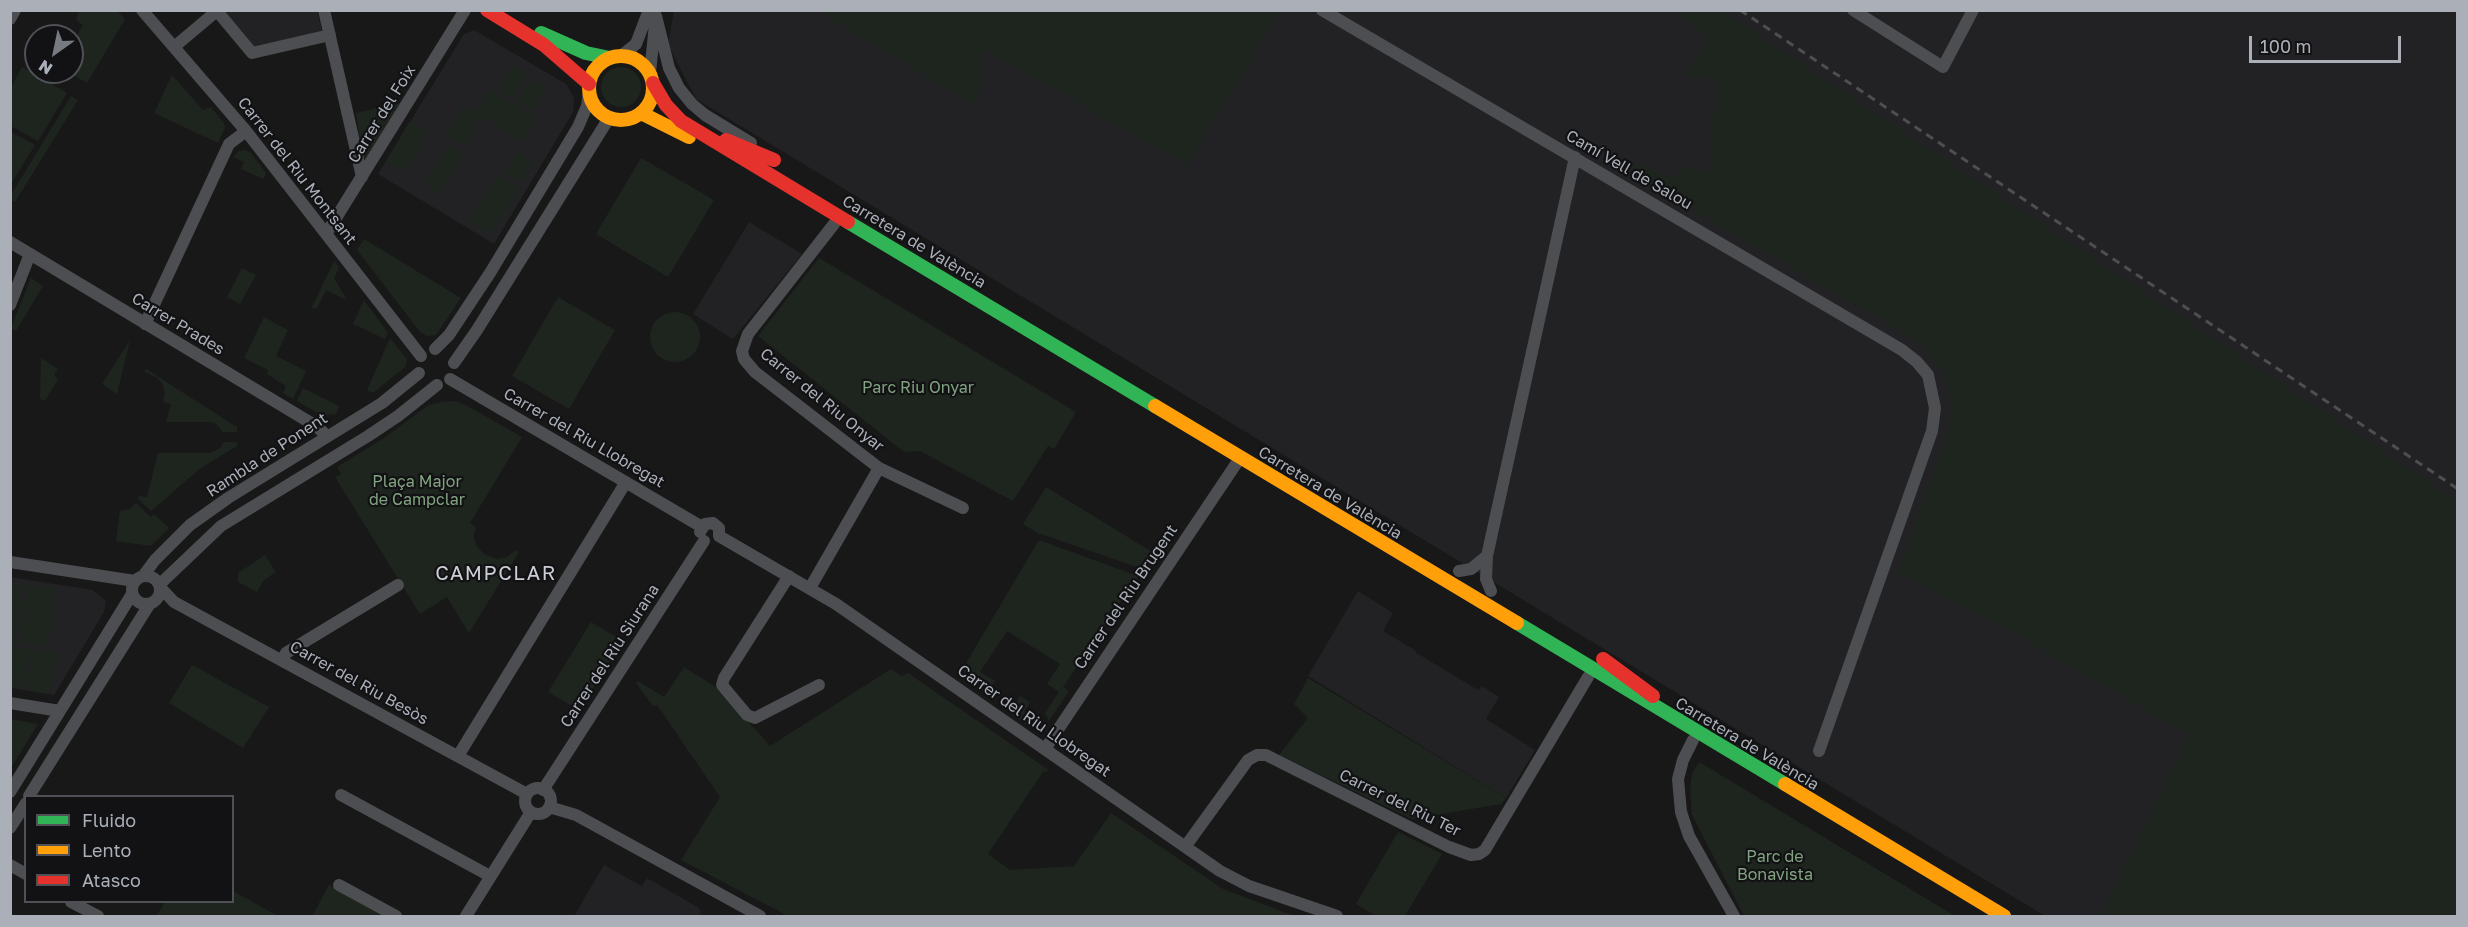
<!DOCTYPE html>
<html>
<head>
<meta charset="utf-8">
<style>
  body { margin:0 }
  #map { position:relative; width:2468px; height:927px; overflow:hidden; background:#181818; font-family:"Golos Text",sans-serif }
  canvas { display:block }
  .frame { position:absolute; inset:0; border:12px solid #aaafb8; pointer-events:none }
  .legend { position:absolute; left:24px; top:795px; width:210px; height:108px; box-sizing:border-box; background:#121214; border:2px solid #4f5156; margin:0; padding:8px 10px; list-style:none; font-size:18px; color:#aaafb8 }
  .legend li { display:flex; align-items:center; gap:12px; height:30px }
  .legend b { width:30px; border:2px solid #4f5156 }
  .north { position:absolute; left:24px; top:24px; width:60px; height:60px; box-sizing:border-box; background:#121214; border:2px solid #4f5156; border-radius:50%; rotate:213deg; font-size:16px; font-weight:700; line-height:24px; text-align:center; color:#aaafb8 }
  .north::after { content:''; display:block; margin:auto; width:21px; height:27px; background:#777a80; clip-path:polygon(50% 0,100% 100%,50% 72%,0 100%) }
  .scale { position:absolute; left:2249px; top:36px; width:152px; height:27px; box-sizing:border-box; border:3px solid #aaafb8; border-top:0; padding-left:8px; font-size:18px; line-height:21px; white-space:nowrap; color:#aaafb8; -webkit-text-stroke:4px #121214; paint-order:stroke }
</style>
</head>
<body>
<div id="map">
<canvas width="2468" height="927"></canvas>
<div class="frame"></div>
<ul class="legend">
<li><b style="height:8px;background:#30b455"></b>Fluido</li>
<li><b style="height:8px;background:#ff9f0a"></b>Lento</li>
<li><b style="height:8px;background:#e5322d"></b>Atasco</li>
</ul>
<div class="north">N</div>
<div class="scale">100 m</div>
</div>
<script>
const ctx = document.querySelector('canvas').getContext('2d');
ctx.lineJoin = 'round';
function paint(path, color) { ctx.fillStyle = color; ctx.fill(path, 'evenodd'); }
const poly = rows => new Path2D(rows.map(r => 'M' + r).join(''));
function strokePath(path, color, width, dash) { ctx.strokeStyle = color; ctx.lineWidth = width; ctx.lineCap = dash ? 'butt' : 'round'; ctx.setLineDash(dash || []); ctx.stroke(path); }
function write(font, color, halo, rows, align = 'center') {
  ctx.font = font + ' "Golos Text",sans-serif'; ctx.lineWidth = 4.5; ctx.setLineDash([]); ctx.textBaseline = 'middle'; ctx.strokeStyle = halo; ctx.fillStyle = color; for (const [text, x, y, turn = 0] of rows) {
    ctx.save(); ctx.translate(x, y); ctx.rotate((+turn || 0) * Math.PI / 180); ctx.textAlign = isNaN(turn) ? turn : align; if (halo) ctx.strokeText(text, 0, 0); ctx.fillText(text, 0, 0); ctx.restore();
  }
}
const built = poly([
  [230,10,317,11,322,31,254,48,226,14],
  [674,10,2457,11,2457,916,2045,916,696,99,668,45],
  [474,30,566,84,574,97,573,112,494,244,378,174,464,34],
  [749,222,802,254,733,339,693,314],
  [10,577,93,590,106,601,104,612,54,695,11,688],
  [1358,591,1393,613,1383,631,1415,650,1415,652,1478,690,1482,686,1499,697,1486,719,1535,750,1506,798,1308,676],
  [604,865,642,886,647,878,699,908,701,913,699,916,574,916]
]);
const green = poly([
  [79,11,117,11,125,19,87,83,68,72,72,72,72,44,83,25,76,20],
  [818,11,1280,10,1280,11,1187,165,982,48,977,107],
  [1673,11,1722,11,2457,501,2457,916,2101,916,2189,735,2001,626,1994,624,1898,572,1948,432,1952,406,1946,375,1928,352,1905,334,1637,177,1640,164,1648,166,1669,178,1676,176,1679,168,1711,170,1716,79,1685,77,1711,38],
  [512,66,527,75,513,98,498,89],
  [22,67,67,93,38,141,11,126,11,87],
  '601 87a20 20 0 1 1 40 0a20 20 0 1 1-40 0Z',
  [172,75,203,110,211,107,224,123,225,128,218,143,154,113],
  [532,78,546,87,533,110,518,101],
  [489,89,536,117,522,141,475,112],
  [71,96,78,100,15,202,11,200,11,195],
  [400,103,366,159,363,159,356,113],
  [462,106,481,117,463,146,444,135],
  [410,121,428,132,404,172,386,161],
  [11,132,35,145,11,184],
  [448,144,463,153,438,193,424,184],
  [245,150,251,153,266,173,263,179,241,169,244,162,233,157,239,151],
  [518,151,533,160,519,182,504,173],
  [641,158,714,200,668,277,596,234],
  [498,175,519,188,490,235,469,221],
  [364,239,461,298,436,335,427,336,420,332,357,250],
  [819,258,1076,412,1054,449,1048,446,1013,501,920,451,904,452,758,336],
  [334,261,339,267,334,278,347,300,326,290,317,308,311,309],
  [242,268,256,275,240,304,227,297],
  [31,278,43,286,16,331,11,328],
  [558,297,615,330,569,409,512,376],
  [364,300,388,333,385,339,353,324],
  '650 337a25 25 0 1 1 50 0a25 25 0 1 1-50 0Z',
  [264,317,288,330,276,356,306,371,293,399,283,393,286,386,267,374,268,370,244,358],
  [390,338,407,359,406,366,373,393,367,390],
  [130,340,117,394,102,384],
  [41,358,58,369,54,375,58,379,45,401,40,399],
  [146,369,237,427,237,432,223,432,215,423,209,422,166,422,171,404,163,402,165,393,162,383,156,377,145,372],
  [303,388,339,406,336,414,325,415,316,412,297,401],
  [454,401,466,405,522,437,470,523,476,527,474,536,476,545,484,554,497,559,507,557,516,550,519,552,469,633,447,597,420,614,335,477,341,474,337,467,384,438,427,406,441,402],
  [224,442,237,442,237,446,201,468,151,511,138,499,139,496,147,497,158,453,210,453,220,448],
  [1046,487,1154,553,1143,569,1038,533,1023,524],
  [136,503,151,517,154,514,169,528,151,546,116,541,120,511,130,509],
  [1039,540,1138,576,1063,687,1069,691,1049,721,1045,713,1059,692,1047,684,1060,664,1007,631,980,672,995,681,990,689,962,670],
  [265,555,276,572,264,580,257,592,238,582,238,573],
  [10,582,24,584,15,643,11,642],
  [27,584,56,589,48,646,18,641],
  [591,622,623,641,579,710,548,692],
  [11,646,31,649,25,688,11,686],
  [34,649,57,652,50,694,27,690],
  [192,665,269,707,243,748,169,703],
  [684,667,719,689,770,746,891,669,902,676,908,673,1050,771,1043,772,988,854,1010,870,1074,866,1111,813,1223,889,1295,916,788,916,681,860,720,797,657,705,653,706,636,683,638,681,664,697],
  [1308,678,1506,798,1501,804,1412,819,1279,755,1308,718,1294,704],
  [1020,696,1030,702,1024,712,1045,726,1040,729,1033,729,1010,712],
  [11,719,38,724,11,768,10,719],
  [1699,762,1955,916,1744,916,1692,815,1690,790,1692,774],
  [1398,832,1442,854,1405,916,1376,916,1356,904],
  [329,885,386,916,312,916],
  [233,891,278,916,157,915,165,902,232,902]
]);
const street = poly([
  [142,10,246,131,421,356],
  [324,10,362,177],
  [1322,10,1902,350,1917,362,1928,375,1935,408,1932,431,1819,751],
  [1853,10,1943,67,1973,10],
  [217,11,252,53,330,35],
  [656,16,669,68,679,88,692,104,705,115,751,143],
  [10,19,15,10],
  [174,47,218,10],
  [621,56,636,44,649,10],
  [650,73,655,24],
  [834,224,748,334,742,351,744,359,755,372,879,468,963,508],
  [326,234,465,10],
  [10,242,316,426,327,436],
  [10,305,30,254],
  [145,324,229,144,246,131],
  [435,349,449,335,490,273,578,127,587,106,589,92],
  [454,363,477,330,609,118],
  [450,379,702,527],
  [700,532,705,524,713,523,719,528,719,536],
  [719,536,836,604,1220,871,1249,886,1337,916],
  [1487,556,1575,157],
  [10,562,135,581],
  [1459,571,1471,569,1487,556,1486,579,1491,591],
  '132 590a14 14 0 1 1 28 0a14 14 0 1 1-28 0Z',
  [143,576,155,560,190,525,228,498,382,403,419,373],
  [789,576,724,678,722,685,747,715,755,718,819,685],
  [159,585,221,526,368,436,398,416,437,385],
  [160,587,174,602,527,794],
  [810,588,879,468],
  [282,660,286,653,398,585],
  [10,703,60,711],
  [1693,740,1683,760,1678,779,1681,812,1689,836,1734,916],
  [1045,749,1236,464],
  [458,756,626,482],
  '525 801a13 13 0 1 1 26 0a13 13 0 1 1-26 0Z',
  [543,790,704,541],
  [10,792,132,594],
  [341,795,490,876],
  [29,796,149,605],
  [549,807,576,815,760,916],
  [10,828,26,803],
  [1185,847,1248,760,1257,755,1266,755,1449,847,1471,855,1479,854,1485,850,1588,677],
  [10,865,26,874],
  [339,885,396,916],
  [71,902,98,916],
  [466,916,531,812]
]);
const fast = poly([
  [541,33,586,53,610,58],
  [848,222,1155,406],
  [1517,623,1785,784]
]);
const slow = poly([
  '589 88a32 32 0 1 1 64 0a32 32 0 1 1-64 0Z',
  [641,113,689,137],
  [1155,406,1517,623],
  [1785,784,2004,916]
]);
const jam = poly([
  [487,10,544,45,589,84],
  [653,83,666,105,681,121,848,222],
  [726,140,774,160],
  [1603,659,1653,696]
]);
const rail = poly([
  [1740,10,2458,489]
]);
const streetNames = [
  ["Carrer del Foix",382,114,-58],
  ["Camí Vell de Salou",1629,170,30],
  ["Carrer del Riu Montsant",297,171,52],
  ["Carretera de València",914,242,31],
  ["Carrer Prades",178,324,31],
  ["Carrer del Riu Onyar",822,400,39],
  ["Carrer del Riu Llobregat",584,438,30],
  ["Rambla de Ponent",267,455,-33],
  ["Carretera de València",1330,493,31],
  ["Carrer del Riu Brugent",1126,597,-56],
  ["Carrer del Riu Siurana",610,656,-57],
  ["Carrer del Riu Besòs",359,683,29],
  ["Carrer del Riu Llobregat",1034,721,35],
  ["Carretera de València",1747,744,31],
  ["Carrer del Riu Ter",1400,803,26]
];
const parkNames = [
  ["Parc Riu Onyar",918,388],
  ["Plaça Major",417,482],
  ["de Campclar",417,500],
  ["Parc de",1775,857],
  ["Bonavista",1775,875]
];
const quarterNames = [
  ["CAMPCLAR",496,574]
];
paint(built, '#222224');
paint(green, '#1e251f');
strokePath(street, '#4c4e51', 12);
strokePath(fast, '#30b455', 14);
strokePath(slow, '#ff9f0a', 14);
strokePath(jam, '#e5322d', 14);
strokePath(rail, '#4c4e4f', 3, [8, 6]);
write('16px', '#aaafb8', '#121214', streetNames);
write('16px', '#82a381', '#121214', parkNames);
ctx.letterSpacing = '1.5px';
write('20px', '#cbced5', '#121214', quarterNames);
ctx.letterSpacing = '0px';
</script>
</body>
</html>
